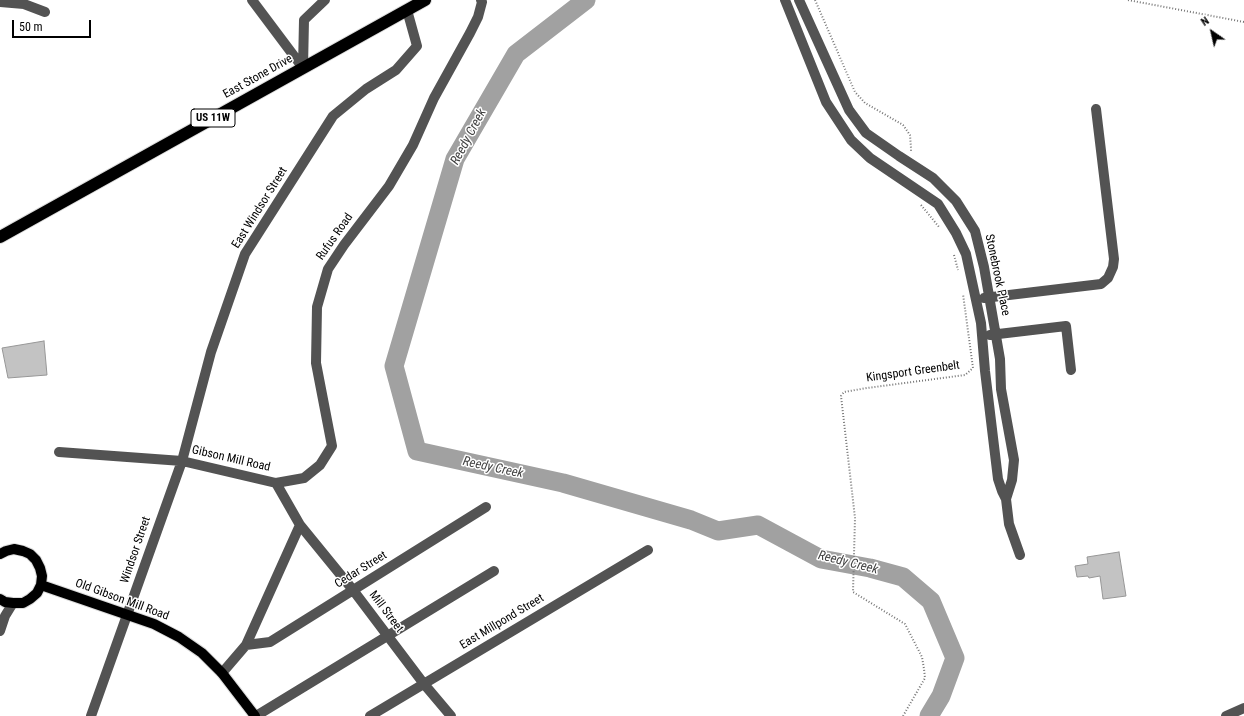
<!DOCTYPE html>
<html>
<head>
<meta charset="utf-8">
<style>
  body { margin:0 }
  #map { position:relative; width:1244px; height:716px; overflow:hidden; background:#fff; font-family:"Roboto Condensed",sans-serif }
  canvas { display:block }
  .north { position:absolute; left:1192px; top:12px; width:40px; height:40px; -webkit-text-stroke:3px #fff; paint-order:stroke; rotate:326deg; font-size:11px; font-weight:700; line-height:16px; text-align:center; color:#000 }
  .north::after { content:''; display:block; margin:auto; width:14px; height:18px; background:#000; clip-path:polygon(50% 0,100% 100%,50% 72%,0 100%) }
  .scale { position:absolute; left:12px; top:20px; width:79px; height:18px; box-sizing:border-box; border:2px solid #000; border-top:0; padding-left:5px; font-size:12px; line-height:14px; white-space:nowrap; color:#000; -webkit-text-stroke:3px #fff; paint-order:stroke }
</style>
</head>
<body>
<div id="map">
<canvas width="1244" height="716"></canvas>
<div class="north">N</div>
<div class="scale">50 m</div>
</div>
<script>
const ctx = document.querySelector('canvas').getContext('2d');
ctx.lineJoin = 'round';
const poly = rows => new Path2D(rows.map(r => 'M' + r).join(''));
function strokePath(path, color, width, dash) { ctx.strokeStyle = color; ctx.lineWidth = width; ctx.lineCap = dash ? 'butt' : 'round'; ctx.setLineDash(dash || []); ctx.stroke(path); }
function paint(path, color) { ctx.fillStyle = color; ctx.fill(path, 'evenodd'); }
function write(font, color, halo, rows, align = 'center') {
  ctx.font = font + ' "Roboto Condensed",sans-serif'; ctx.lineWidth = 3; ctx.setLineDash([]); ctx.textBaseline = 'middle'; ctx.strokeStyle = halo; ctx.fillStyle = color; for (const [text, x, y, turn = 0] of rows) {
    ctx.save(); ctx.translate(x, y); ctx.rotate((+turn || 0) * Math.PI / 180); ctx.textAlign = isNaN(turn) ? turn : align; if (halo) ctx.strokeText(text, 0, 0); ctx.fillText(text, 0, 0); ctx.restore();
  }
}
const river = poly([
  [586,0,516,54,455,159,394,366,417,451,563,483,691,520,718,531,758,525,821,559,870,568,903,577,931,601,955,658,941,696,929,716]
]);
const building = poly([
  [44,341,47,375,8,378,2,348,44,341],
  [1119,552,1126,596,1103,599,1100,576,1089,578,1088,576,1077,577,1075,566,1088,564,1087,557,1119,552]
]);
const path = poly([
  [815,0,855,92,865,103,903,125,910,135,911,148,911,152],
  [1128,0,1244,22],
  [921,205,939,227],
  [954,255,958,270],
  [903,716,925,678,924,669,922,657,905,624,853,592,855,518,841,396,844,392,867,388,965,375,973,368,963,294]
]);
const minor = poly([
  [252,0,303,68],
  [785,0,826,102,851,140,870,158,938,204,956,233,966,254,981,323,985,371,998,479,1002,491,1006,499],
  [799,0,849,110,866,133,899,156,933,178,956,201,975,231,984,267,1000,359,1001,389,1014,460,1012,480,1006,499,1009,524,1020,555],
  [0,2,24,4,45,12],
  [303,68,304,20,325,0],
  [984,298,1101,284,1108,278,1113,267,1114,259,1096,109],
  [990,335,1066,326,1071,370],
  [59,452,182,461,276,483,300,525,246,645,222,673],
  [276,483,304,478,320,465,332,446,316,363,317,307,328,269,344,245,389,186,413,145,434,98,470,33,478,17,482,2,481,0],
  [300,525,353,590,424,684,451,716],
  [0,631,5,616,13,603],
  [246,645,270,642,486,507],
  [91,716,182,461,211,352,245,254,333,116,366,89,396,70,417,46,407,10],
  [256,716,494,571],
  [370,716,648,550],
  [1226,716,1244,708]
]);
const major = poly([
  [0,554,6,551,14,549,23,551,30,554,36,560,40,568,42,576,41,585,37,593,30,599,23,603,13,603,5,602,0,599],
  [41,585,154,624,179,637,202,653,222,673,255,716]
]);
const highway = poly([
  [0,237,425,0]
]);
const shields = [
  [213,118,44]
];
const shieldNames = [
  ["US 11W",213,118]
];
const streetNames = [
  ["East Stone Drive",258,77,-29],
  ["East Windsor Street",260,208,-58],
  ["Rufus Road",335,237,-55],
  ["Stonebrook Place",997,275,78],
  ["Kingsport Greenbelt",913,372,-8],
  ["Gibson Mill Road",231,459,13],
  ["Windsor Street",136,550,-71],
  ["Cedar Street",361,570,-32],
  ["Old Gibson Mill Road",122,600,20],
  ["Mill Street",386,612,53],
  ["East Millpond Street",502,622,-31]
];
const waterNames = [
  ["Reedy Creek",469,137,-62],
  ["Reedy Creek",493,468,12],
  ["Reedy Creek",848,563,14]
];
strokePath(river, '#a1a1a1', 19);
paint(building, '#c3c3c3');
strokePath(building, '#979797', 1);
strokePath(major, '#dbdbdb', 12);
strokePath(highway, '#dbdbdb', 14);
strokePath(path, '#757575', 2, [1, 2]);
strokePath(minor, '#535353', 10);
strokePath(major, '#000', 10);
strokePath(highway, '#000', 12);
for (const [x, y, w] of shields) { const box = new Path2D(); box.roundRect(x - w / 2, y - 9, w, 18, 3); ctx.fillStyle = '#fff'; ctx.fill(box); strokePath(box, '#000', 1); }
write('bold 11px', '#000', null, shieldNames);
write('12px', '#000', '#fff', streetNames);
write('italic 13px', '#424242', '#fff', waterNames);
</script>
</body>
</html>
